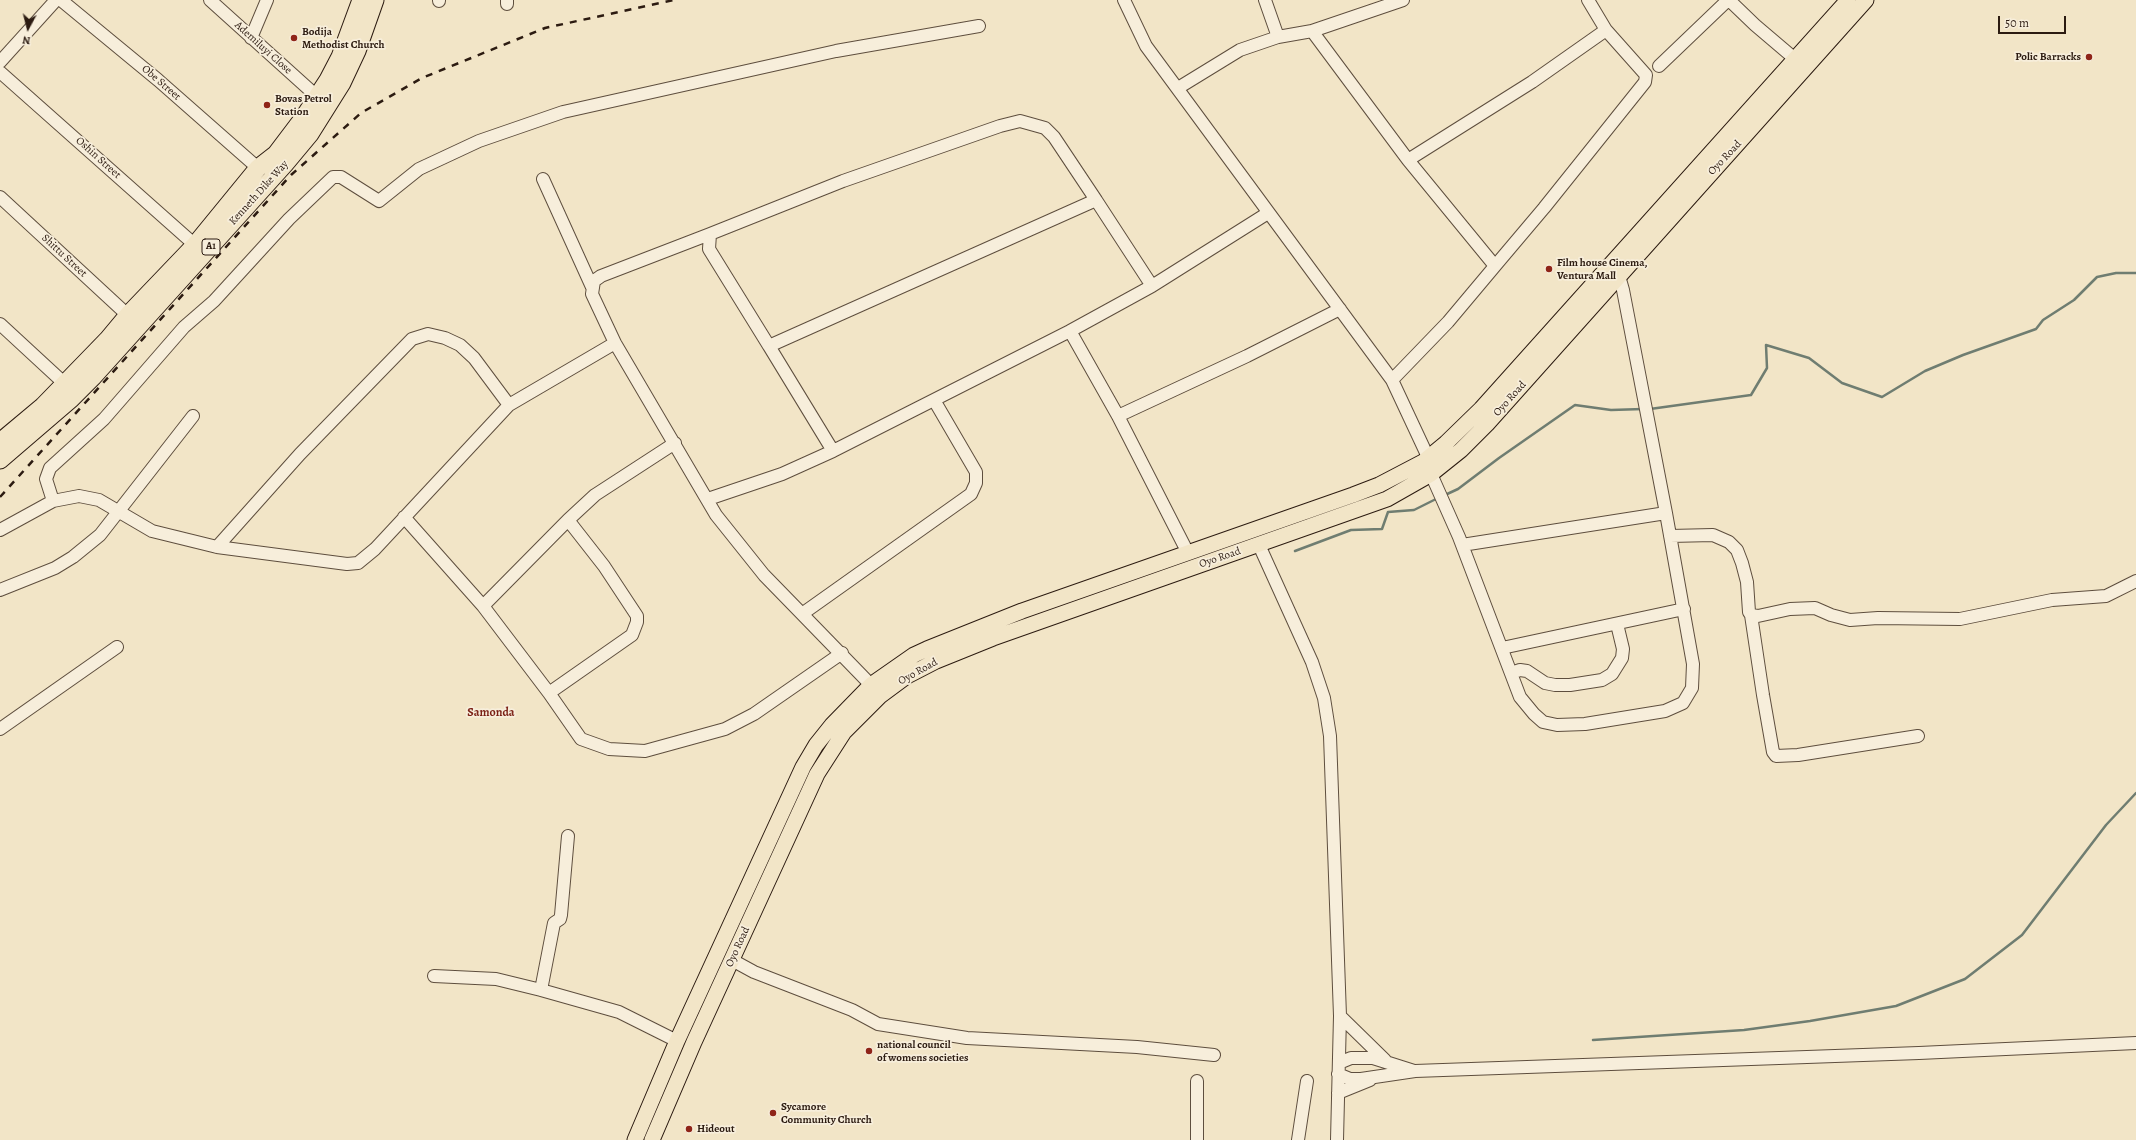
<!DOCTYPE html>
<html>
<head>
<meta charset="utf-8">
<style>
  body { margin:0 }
  #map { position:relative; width:2136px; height:1140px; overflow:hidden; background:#f2e5c7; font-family:Alegreya,serif }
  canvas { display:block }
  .north { position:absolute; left:8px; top:8px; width:40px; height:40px; -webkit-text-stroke:3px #f7eedb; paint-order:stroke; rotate:187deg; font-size:11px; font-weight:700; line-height:16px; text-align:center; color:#2c1b11 }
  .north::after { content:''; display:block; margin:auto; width:14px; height:18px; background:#2c1b11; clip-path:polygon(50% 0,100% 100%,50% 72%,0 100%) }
  .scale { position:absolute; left:1998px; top:16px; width:68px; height:18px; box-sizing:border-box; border:2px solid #2c1b11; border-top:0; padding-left:5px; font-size:12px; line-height:14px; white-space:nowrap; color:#2c1b11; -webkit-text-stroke:3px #f7eedb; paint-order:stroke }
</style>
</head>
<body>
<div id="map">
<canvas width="2136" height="1140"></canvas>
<div class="north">N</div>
<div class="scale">50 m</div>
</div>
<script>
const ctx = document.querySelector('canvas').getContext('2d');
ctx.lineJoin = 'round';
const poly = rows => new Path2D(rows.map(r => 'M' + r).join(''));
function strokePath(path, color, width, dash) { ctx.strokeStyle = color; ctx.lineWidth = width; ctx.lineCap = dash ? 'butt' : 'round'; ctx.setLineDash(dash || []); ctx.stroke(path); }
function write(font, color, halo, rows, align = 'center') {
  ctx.font = font + ' Alegreya,serif'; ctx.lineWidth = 3.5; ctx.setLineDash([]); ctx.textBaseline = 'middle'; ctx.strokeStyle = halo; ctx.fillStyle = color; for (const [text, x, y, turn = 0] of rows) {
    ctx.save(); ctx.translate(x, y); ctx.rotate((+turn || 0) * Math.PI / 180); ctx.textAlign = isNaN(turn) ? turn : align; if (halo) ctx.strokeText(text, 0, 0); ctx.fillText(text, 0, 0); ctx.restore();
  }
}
const stream = poly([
  [1650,409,1751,395,1767,368,1766,345,1809,358,1842,383,1882,397,1925,371,1963,355,2036,329,2043,320,2074,300,2097,277,2116,273,2136,273],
  [1445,495,1458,489,1499,458,1575,405,1611,410,1643,409],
  [1295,551,1351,530,1382,529,1388,512,1414,510,1438,498],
  [1593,1040,1744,1030,1810,1021,1896,1006,1965,979,2022,935,2106,825,2136,793]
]);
const minor = poly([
  [61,0,158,80,258,168],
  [210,0,322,101],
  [439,0,439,1],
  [507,0,507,4],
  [1124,0,1146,46,1392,380],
  [1265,0,1278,37],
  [1588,0,1606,30],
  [1729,0,1755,25,1795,59],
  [1312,31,1408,160],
  [251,38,267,0],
  [0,62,56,0],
  [1659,66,1728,0],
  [0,72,195,245],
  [1178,88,1240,50,1278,37,1312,31,1403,0],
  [543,179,592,287],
  [0,197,133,320],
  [710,234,601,276,594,281,592,294,615,343,716,515,764,575,802,614],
  [0,324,65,384],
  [1070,331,833,451,769,346,1096,200,1152,286],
  [769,346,709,249,710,234,843,181,1000,126,1020,121,1045,128,1054,137,1096,200],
  [1118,416,1070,331,1152,286,1268,213],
  [1428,457,1392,380,1448,322,1495,266,1408,160,1532,82,1606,30,1646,75,1645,82,1544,208,1495,266],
  [1431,474,1459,537,1520,697,1534,714,1543,722,1557,725,1585,724,1665,711,1683,703,1692,688,1693,664,1666,513,1623,290,1619,276],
  [708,499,782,474,833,451],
  [53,501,46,479,50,468,104,419,184,327,214,301,289,219,333,177,341,177,379,201,419,169,479,141,563,112,836,51,979,26],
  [404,517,483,606,549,693,581,739,609,749,645,751,725,729,754,714,842,653],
  [568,520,595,495,675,443],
  [0,530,53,501,79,496,99,500,152,531,217,547,347,564,358,563,375,549,509,405,615,343],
  [1670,536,1713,535,1729,542,1737,550,1742,563,1747,582,1749,612,1751,615,1758,616,1790,609,1815,608,1831,615,1850,620,1878,618,1960,619,2052,600,2106,596,2136,581],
  [1259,545,1312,662,1324,698,1330,736,1340,1016,1337,1140],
  [1462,545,1666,513],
  [217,547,300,454,412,339,428,334,445,338,460,345,474,358,509,405],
  [1188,553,1118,416,1247,356,1340,309],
  [0,590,55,568,73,557,100,535,193,416],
  [483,606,568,520,604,566,637,616,637,622,632,635,549,693],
  [1751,615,1763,695,1773,752,1776,756,1798,755,1918,736],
  [1502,648,1684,609],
  [1511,673,1520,670,1527,671,1545,683,1555,685,1570,685,1602,680,1612,674,1622,658,1623,649,1617,624],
  [871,685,802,614,971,494,976,483,976,472,934,400],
  [0,729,117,647],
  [732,960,754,972,852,1010,878,1024,967,1038,1137,1047,1214,1055],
  [434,976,496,979,541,990,619,1012,677,1041],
  [541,990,554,923,560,919,561,915,568,836],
  [1340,1016,1385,1060],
  [1339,1063,1351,1058,1373,1058,1414,1071],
  [1338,1074,1350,1079,1361,1079,1415,1071,1919,1053,2136,1043],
  [1338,1093,1370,1080],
  [1197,1140,1197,1081],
  [1298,1140,1307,1081]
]);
const major = poly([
  [635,1140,677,1041,803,767,816,745,832,725,871,685,914,655,927,649,1022,611,1353,495,1379,485,1423,462,1446,443,1481,409,1848,0],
  [652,1140,694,1042,817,774,844,732,880,696,907,676,936,661,993,638,1387,499,1431,474,1461,450,1487,424,1866,0]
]);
const highway = poly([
  [0,442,43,406,108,339,128,315,195,245,258,168,276,154,304,117,328,80,340,57,361,0],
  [0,460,71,399,93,377,285,164,310,134,342,83,357,51,375,0]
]);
const rail = poly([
  [0,497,291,175,361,113,422,78,545,28,674,0]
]);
const markers = [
  [294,38,4,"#8f2418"],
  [2089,57,4,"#8f2418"],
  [267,105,4,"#8f2418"],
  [1549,269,4,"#8f2418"],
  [869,1051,4,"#8f2418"],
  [773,1113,4,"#8f2418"],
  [689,1129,4,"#8f2418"]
];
const shields = [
  [211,247,18]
];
const shieldNames = [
  ["A1",211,247]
];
const poiNames = [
  ["Bodija",302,32],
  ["Methodist Church",302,45],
  ["Polic Barracks",2081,57,"right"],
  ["Bovas Petrol",275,99],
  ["Station",275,112],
  ["Film house Cinema,",1557,263],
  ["Ventura Mall",1557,276],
  ["national council",877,1045],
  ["of womens societies",877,1058],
  ["Sycamore",781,1107],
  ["Community Church",781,1120],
  ["Hideout",697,1129]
];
const streetNames = [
  ["Ademiluyi Close",263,48,42],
  ["Obe Street",161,83,41],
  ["Oshin Street",98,158,42],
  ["Oyo Road",1725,158,-47],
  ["Kenneth Dike Way",259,193,-48],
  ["Shittu Street",64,256,43],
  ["Oyo Road",1510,399,-48],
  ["Oyo Road",1220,558,-19],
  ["Oyo Road",918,672,-29],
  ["Oyo Road",738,947,-65]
];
const neighbourhoodNames = [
  ["Samonda",491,713]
];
strokePath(stream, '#6f7d71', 2.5);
strokePath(minor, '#5e4e3e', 14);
strokePath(major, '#2c1b11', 17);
strokePath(highway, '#2c1b11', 19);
strokePath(minor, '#f7eedb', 12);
strokePath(major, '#f2e5c7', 15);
strokePath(highway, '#f2e5c7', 17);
strokePath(rail, '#2c1b11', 2.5, [7, 7]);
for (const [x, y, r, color] of markers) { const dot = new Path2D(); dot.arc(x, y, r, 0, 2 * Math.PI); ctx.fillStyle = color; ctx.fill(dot); strokePath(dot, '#f7eedb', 1.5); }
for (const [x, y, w] of shields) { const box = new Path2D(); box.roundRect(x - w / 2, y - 8, w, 16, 3); ctx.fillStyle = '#f7eedb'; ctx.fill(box); strokePath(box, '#2c1b11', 1); }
write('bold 10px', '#2c1b11', null, shieldNames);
write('bold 11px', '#2c1b11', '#f7eedb', poiNames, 'left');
write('11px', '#2c1b11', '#f7eedb', streetNames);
write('bold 12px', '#7a1f14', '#f7eedb', neighbourhoodNames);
</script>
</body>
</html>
